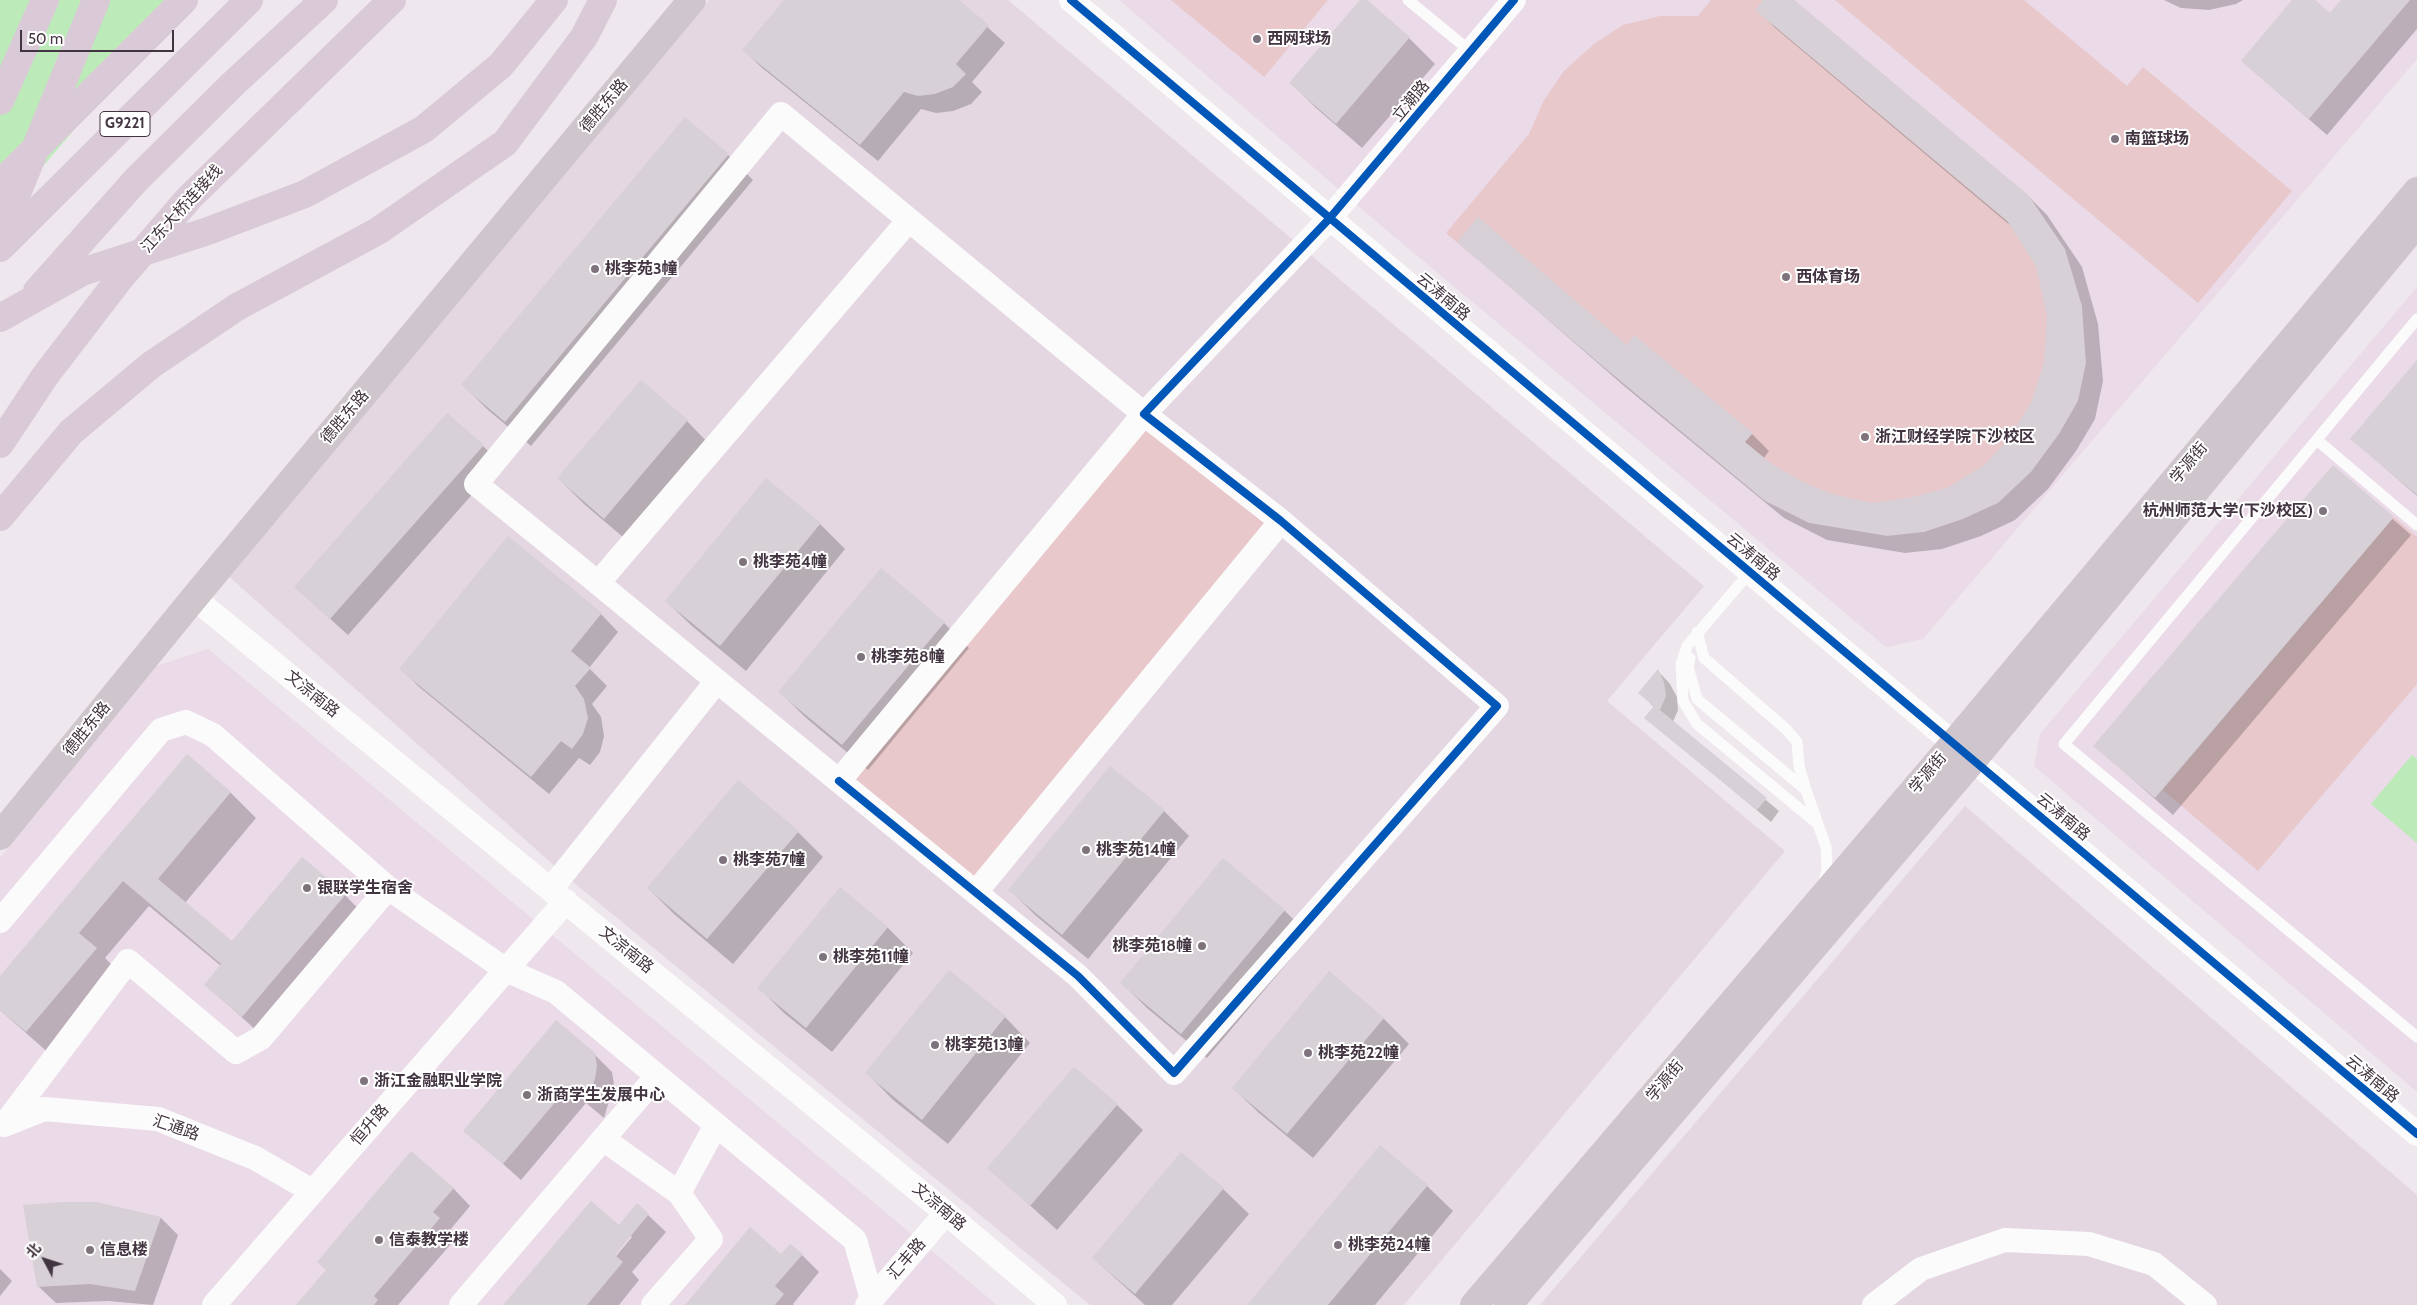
<!DOCTYPE html>
<html>
<head>
<meta charset="utf-8">
<style>
  body { margin:0 }
  #map { position:relative; width:2417px; height:1305px; overflow:hidden; background:#eee7ed; font-family:Cabin,"Noto Sans SC",sans-serif }
  canvas { display:block }
  .north { position:absolute; left:20px; top:1235px; width:50px; height:50px; -webkit-text-stroke:4px #fff; paint-order:stroke; rotate:310deg; font-size:14px; font-weight:700; line-height:20px; text-align:center; color:#423440 }
  .north::after { content:''; display:block; margin:auto; width:18px; height:22px; background:#423440; clip-path:polygon(50% 0,100% 100%,50% 72%,0 100%) }
  .scale { position:absolute; left:20px; top:30px; width:154px; height:22px; box-sizing:border-box; border:2px solid #423440; border-top:0; padding-left:6px; font-size:15px; line-height:18px; white-space:nowrap; color:#423440; -webkit-text-stroke:4px #fff; paint-order:stroke }
</style>
</head>
<body>
<div id="map">
<canvas width="2417" height="1305"></canvas>
<div class="north">北</div>
<div class="scale">50 m</div>
</div>
<script>
const ctx = document.querySelector('canvas').getContext('2d');
ctx.lineJoin = 'round';
function paint(path, color) { ctx.fillStyle = color; ctx.fill(path, 'evenodd'); }
const poly = rows => new Path2D(rows.map(r => 'M' + r).join(''));
function strokePath(path, color, width, dash) { ctx.strokeStyle = color; ctx.lineWidth = width; ctx.lineCap = dash ? 'butt' : 'round'; ctx.setLineDash(dash || []); ctx.stroke(path); }
function write(font, color, halo, rows, align = 'center') {
  ctx.font = font + ' Cabin,"Noto Sans SC",sans-serif'; ctx.lineWidth = 4; ctx.setLineDash([]); ctx.textBaseline = 'middle'; ctx.strokeStyle = halo; ctx.fillStyle = color; for (const [text, x, y, turn = 0] of rows) {
    ctx.save(); ctx.translate(x, y); ctx.rotate((+turn || 0) * Math.PI / 180); ctx.textAlign = isNaN(turn) ? turn : align; if (halo) ctx.strokeText(text, 0, 0); ctx.fillText(text, 0, 0); ctx.restore();
  }
}
const residential = poly([
  [709,0,1008,0,1704,586,1607,701,1785,851,1404,1305,1090,1305,567,877,226,574],
  [1965,806,2417,1195,2417,1305,1540,1305]
]);
const education = poly([
  [1119,0,2417,0,2417,59,1923,639,1886,647,1391,234],
  [2417,287,2417,1092,2034,766,2040,734],
  [208,649,997,1305,0,1305,0,858,151,668]
]);
const green = poly([
  [1171,0,1328,0,1264,77],
  [1711,0,1794,0,2029,196,2065,249,2082,306,2086,363,2078,401,2059,434,2031,472,1998,503,1963,519,1924,532,1887,536,1809,523,1765,501,1446,233,1529,134,1544,100,1564,71,1594,44,1623,25,1660,16,1698,16],
  [1835,0,2024,0,2127,86,2143,67,2292,191,2198,303],
  [1144,422,1267,524,974,879,851,778],
  [2394,517,2417,537,2417,684,2258,871,2163,790]
]);
const water = poly([
  [0,0,185,0,26,186,0,224],
  [2412,755,2417,759,2417,843,2371,804]
]);
const shadow = poly([
  [786,0,957,0,1005,43,972,82,982,92,971,104,953,111,936,113,921,109,878,161,761,67,744,50],
  [1362,0,1409,38,1435,64,1362,148,1316,108,1291,83],
  [1765,0,1792,0,2029,197,2047,215,2082,267,2098,324,2103,381,2095,419,2076,451,2048,489,2015,520,1981,536,1942,549,1905,553,1827,540,1784,518,1624,386,1459,242,1627,346,1752,434,1769,451,1763,459,1801,482,1832,495,1873,504,1912,498,1947,489,1984,466,2009,441,2032,403,2045,362,2049,317,2038,266,2012,227,1774,27,1757,9],
  [2164,0,2243,0,2236,4,2209,10,2181,8],
  [2294,0,2313,0,2330,15,2343,0,2417,0,2417,29,2327,135,2242,61],
  [728,155,753,180,531,446,488,410,463,385],
  [2417,362,2417,496,2352,439],
  [687,421,712,447,630,543,584,504,558,478],
  [483,446,500,463,348,635,295,587],
  [2333,467,2411,535,2173,815,2095,746],
  [820,524,845,549,746,671,692,626,666,601],
  [508,538,601,614,618,632,589,668,607,686,592,704,601,717,604,736,600,752,590,765,579,758,549,794,418,686,401,668],
  [944,623,969,648,868,770,805,717,780,692],
  [1658,671,1670,684,1677,697,1678,710,1673,722,1779,811,1771,822,1646,718,1654,707,1640,693],
  [187,756,231,793,256,818,185,903,232,942,345,895,370,921,268,1041,206,985,221,966,149,906,105,958,121,974,52,1056,0,1010,0,978],
  [1164,811,1189,836,1088,959,1035,915,1010,890],
  [798,832,823,857,733,964,674,914,648,888],
  [840,889,888,928,913,953,832,1052,784,1013,759,988],
  [1284,910,1310,936,1207,1058,1147,1008,1121,982],
  [949,972,1005,1017,1030,1043,948,1144,892,1099,867,1073],
  [1383,1018,1409,1044,1313,1158,1259,1113,1233,1088],
  [594,1054,612,1072,614,1084,604,1118,586,1103,521,1180,465,1130],
  [1117,1105,1143,1130,1057,1230,989,1168],
  [1427,1186,1453,1211,1375,1305,1249,1305],
  [453,1188,470,1206,450,1230,457,1237,398,1305,298,1305],
  [1223,1189,1249,1214,1172,1305,1145,1305,1093,1258],
  [97,1203,161,1218,178,1235,153,1305,108,1301,56,1303,38,1286],
  [648,1215,666,1232,632,1272,639,1280,619,1305,505,1305,619,1226],
  [630,1235,632,1237,612,1261,610,1259],
  [802,1255,819,1272,793,1304,794,1305,687,1305,782,1256],
  [0,1269,12,1281,0,1296]
]);
const building = poly([
  [784,0,959,0,989,25,956,64,966,74,953,87,935,94,918,96,904,92,860,145,742,50],
  [1360,0,1367,0,1410,37,1336,124,1289,83],
  [1763,0,1794,0,2029,196,2065,249,2082,306,2086,363,2078,401,2059,434,2031,472,1998,503,1963,519,1924,532,1887,536,1809,523,1765,501,1606,369,1457,242,1478,217,1627,345,1634,335,1753,433,1745,442,1772,464,1801,481,1832,494,1873,503,1912,497,1947,488,1984,465,2008,440,2031,403,2044,362,2047,317,2036,266,2007,221,1755,10],
  [2292,0,2315,0,2330,13,2341,0,2410,0,2309,119,2241,61],
  [685,117,729,154,505,422,461,385],
  [2417,360,2417,495,2350,439],
  [641,380,688,420,604,519,557,478],
  [447,413,484,445,330,619,294,587],
  [2333,465,2394,517,2155,798,2093,746],
  [766,478,821,523,720,646,665,601],
  [508,536,602,613,571,651,591,668,575,686,584,699,588,718,583,734,572,749,561,741,531,777,399,669],
  [881,568,945,622,842,745,778,692],
  [1658,669,1664,682,1666,696,1660,710,1767,798,1757,810,1644,718,1654,706,1638,693],
  [187,754,231,792,158,879,232,941,302,857,346,894,242,1017,204,985,221,964,123,881,79,933,97,948,26,1032,0,1010,0,976],
  [1110,766,1165,810,1062,935,1008,890],
  [738,780,799,831,707,939,647,888],
  [1223,858,1285,910,1181,1034,1120,983],
  [840,887,888,927,806,1028,757,988],
  [949,970,1006,1016,922,1120,865,1073],
  [1329,971,1384,1018,1287,1134,1232,1088],
  [556,1020,595,1053,597,1066,595,1079,586,1102,568,1087,503,1164,463,1131],
  [1074,1067,1118,1104,1030,1206,987,1168],
  [1380,1145,1428,1185,1328,1305,1247,1305],
  [411,1151,454,1188,433,1212,440,1218,374,1296,378,1300,374,1305,296,1305,326,1270,317,1262],
  [1181,1152,1224,1188,1135,1294,1092,1258],
  [591,1201,619,1225,637,1203,649,1214,615,1255,623,1262,587,1305,503,1305],
  [64,1202,97,1202,161,1217,135,1291,90,1284,37,1287,23,1205],
  [750,1227,781,1254,790,1244,803,1254,775,1286,784,1294,775,1305,685,1305]
]);
const lane = poly([
  [1408,0,1470,51],
  [2417,319,2064,744,2417,1037],
  [2317,440,2417,525],
  [1750,572,1687,646,1681,664,1683,701,1697,724,1818,824],
  [1697,632,1704,658,1787,730,1797,742,1799,766,1806,790],
  [1690,658,1688,667,1697,699,1806,790,1826,847,1827,869,1823,886]
]);
const street = poly([
  [1071,0,2417,1134],
  [598,583,476,484,781,114,909,220],
  [194,598,946,1213,1055,1305],
  [839,781,1078,976,1174,1073,1497,706,1281,521,1144,414,1329,219,1514,0],
  [551,889,717,681,598,583,909,220,1144,414,839,781,717,681],
  [976,892,1281,521],
  [0,921,161,730,186,722,213,735,388,888,506,970,556,992,855,1240,872,1299],
  [4,1125,128,961,236,1052,261,1038,388,888],
  [4,1125,44,1109,158,1119,255,1158,312,1191],
  [603,1139,679,1193],
  [214,1305,566,901],
  [461,1305,657,1076],
  [653,1305,711,1239,679,1193,716,1125],
  [867,1305,946,1213],
  [1874,1305,1921,1269,2005,1240,2089,1244,2154,1264,2205,1305]
]);
const secondary = poly([
  [0,836,194,598,692,0],
  [1474,1305,1954,743,2417,191],
  [1508,1305,1974,759,2417,223]
]);
const highway = poly([
  [0,101,45,0],
  [0,184,184,0],
  [0,235,96,0],
  [0,248,249,0],
  [37,291,136,180,234,83,324,0],
  [0,318,82,272,208,231,305,194,424,129,501,65,554,0],
  [0,444,45,376,121,277,189,198,392,0],
  [0,517,71,432,151,365,237,307,378,231,505,143,584,37,603,0]
]);
const cycleway = poly([
  [1071,0,2417,1134],
  [839,781,1078,976,1174,1073,1497,706,1281,521,1144,414,1329,219,1514,0]
]);
const markers = [
  [1257,39,5,"#7e737d"],
  [2115,139,5,"#7e737d"],
  [595,269,5,"#7e737d"],
  [1786,277,5,"#7e737d"],
  [1865,437,5,"#7e737d"],
  [2323,511,5,"#7e737d"],
  [743,562,5,"#7e737d"],
  [861,657,5,"#7e737d"],
  [1086,850,5,"#7e737d"],
  [723,860,5,"#7e737d"],
  [307,888,5,"#7e737d"],
  [1202,946,5,"#7e737d"],
  [823,957,5,"#7e737d"],
  [935,1045,5,"#7e737d"],
  [1308,1053,5,"#7e737d"],
  [364,1081,5,"#7e737d"],
  [527,1095,5,"#7e737d"],
  [379,1240,5,"#7e737d"],
  [1338,1245,5,"#7e737d"],
  [90,1250,5,"#7e737d"]
];
const shields = [
  [125,124,50]
];
const shieldNames = [
  ["G9221",125,124]
];
const poiNames = [
  ["西网球场",1267,39],
  ["南篮球场",2125,139],
  ["桃李苑3幢",605,269],
  ["西体育场",1796,277],
  ["浙江财经学院下沙校区",1875,437],
  ["杭州师范大学(下沙校区)",2313,511,"right"],
  ["桃李苑4幢",753,562],
  ["桃李苑8幢",871,657],
  ["桃李苑14幢",1096,850],
  ["桃李苑7幢",733,860],
  ["银联学生宿舍",317,888],
  ["桃李苑18幢",1192,946,"right"],
  ["桃李苑11幢",833,957],
  ["桃李苑13幢",945,1045],
  ["桃李苑22幢",1318,1053],
  ["浙江金融职业学院",374,1081],
  ["浙商学生发展中心",537,1095],
  ["信泰教学楼",389,1240],
  ["桃李苑24幢",1348,1245],
  ["信息楼",100,1250]
];
const streetNames = [
  ["立潮路",1411,101,-50],
  ["德胜东路",604,106,-50],
  ["江东大桥连接线",182,209,-48],
  ["云涛南路",1443,297,40],
  ["德胜东路",345,417,-50],
  ["学源街",2189,463,-50],
  ["云涛南路",1753,557,40],
  ["文淙南路",312,694,39],
  ["德胜东路",87,729,-51],
  ["学源街",1928,773,-50],
  ["云涛南路",2063,817,40],
  ["文淙南路",626,950,39],
  ["云涛南路",2372,1079,40],
  ["学源街",1665,1081,-50],
  ["恒升路",370,1125,-49],
  ["汇通路",176,1128,19],
  ["文淙南路",939,1207,40],
  ["汇丰路",907,1259,-49]
];
paint(residential, '#e4d7e1');
paint(education, '#ebdae7');
paint(green, '#e8c8cb');
paint(water, '#bceab9');
paint(shadow, '#0003');
paint(building, '#d7d0d6');
strokePath(lane, '#fcfbfc', 11);
strokePath(street, '#fcfbfc', 24);
strokePath(secondary, '#cfc6cd', 28);
strokePath(highway, '#dac9d6', 28);
strokePath(cycleway, '#0057b8', 8);
for (const [x, y, r, color] of markers) { const dot = new Path2D(); dot.arc(x, y, r, 0, 2 * Math.PI); ctx.fillStyle = color; ctx.fill(dot); strokePath(dot, '#fff', 2); }
for (const [x, y, w] of shields) { const box = new Path2D(); box.roundRect(x - w / 2, y - 12.5, w, 25, 4); ctx.fillStyle = '#fff'; ctx.fill(box); strokePath(box, '#423440', 1); }
write('bold 15px', '#423440', null, shieldNames);
write('bold 16px', '#423440', '#fff', poiNames, 'left');
write('16px', '#423440', '#fff', streetNames);
</script>
</body>
</html>
